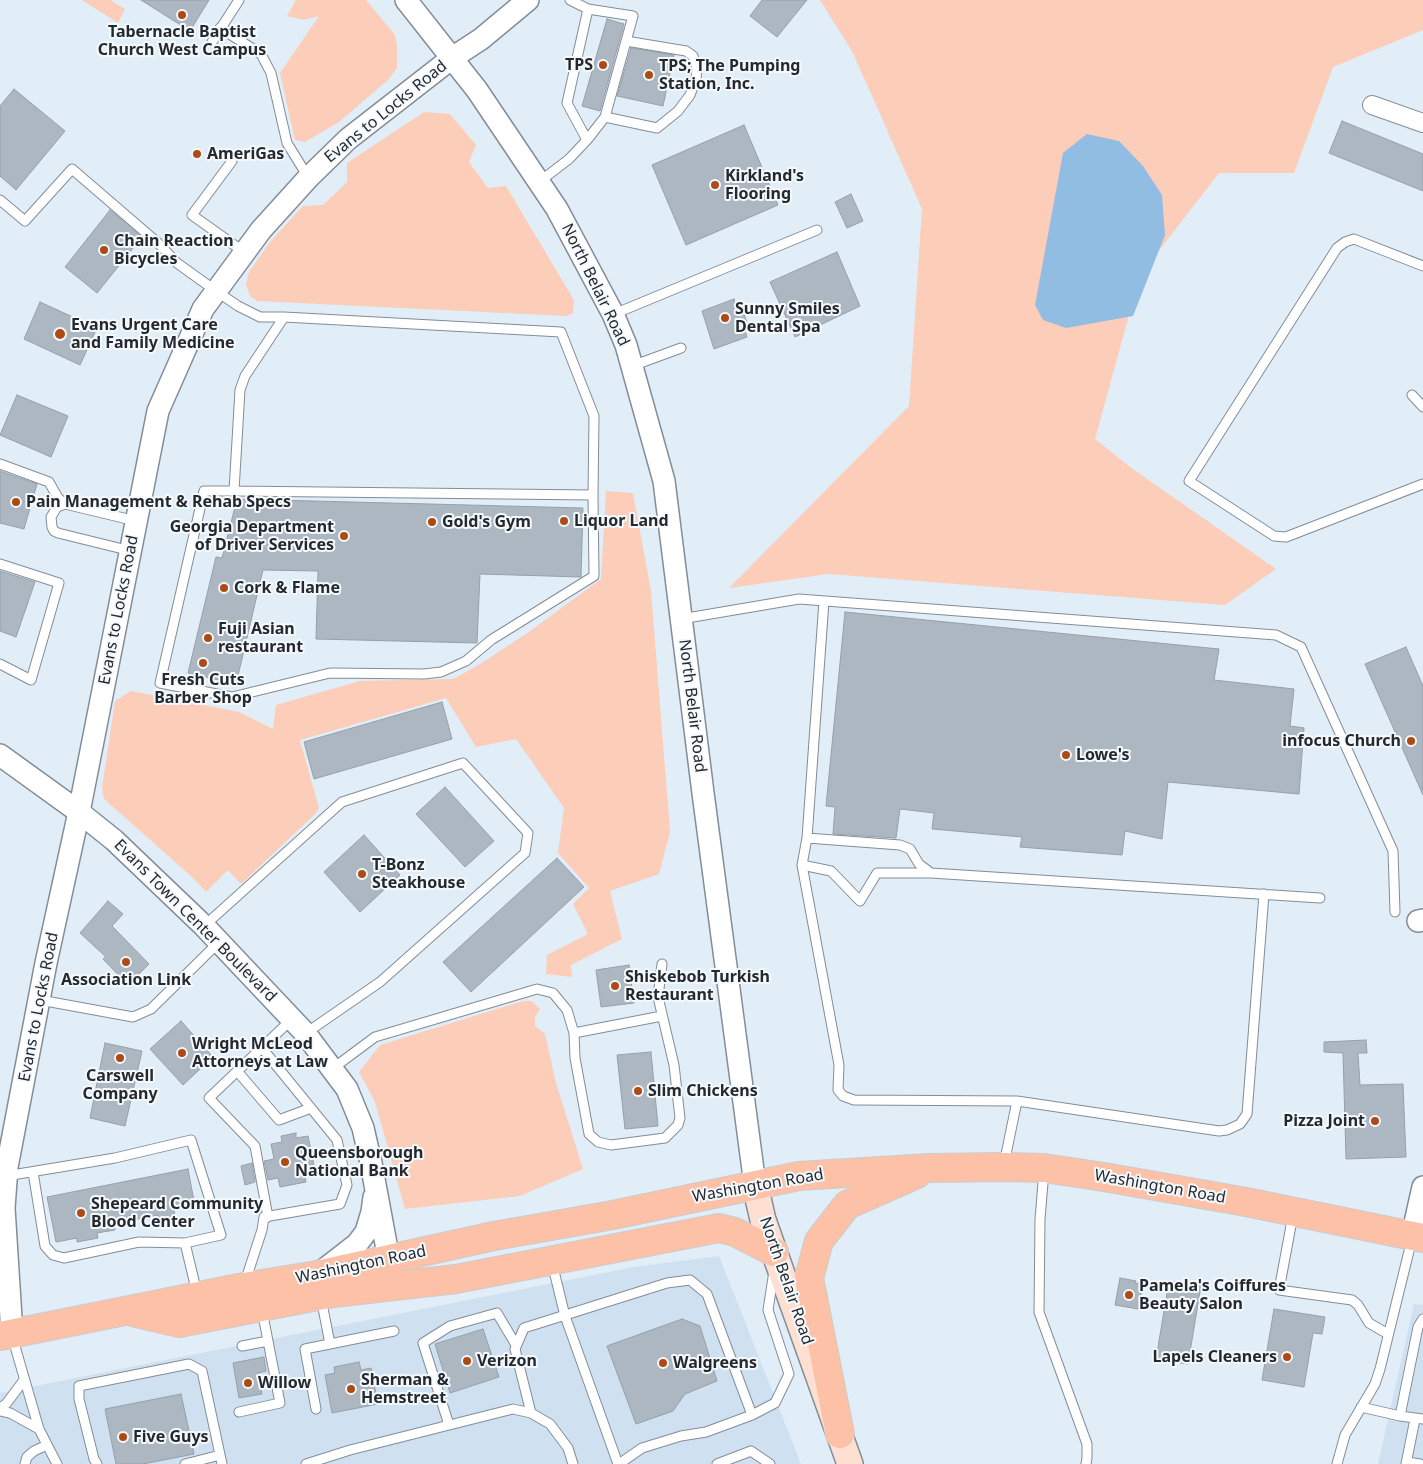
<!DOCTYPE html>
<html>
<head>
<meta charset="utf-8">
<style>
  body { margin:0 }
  canvas { display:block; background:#e1edf7 }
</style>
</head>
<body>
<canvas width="1423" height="1464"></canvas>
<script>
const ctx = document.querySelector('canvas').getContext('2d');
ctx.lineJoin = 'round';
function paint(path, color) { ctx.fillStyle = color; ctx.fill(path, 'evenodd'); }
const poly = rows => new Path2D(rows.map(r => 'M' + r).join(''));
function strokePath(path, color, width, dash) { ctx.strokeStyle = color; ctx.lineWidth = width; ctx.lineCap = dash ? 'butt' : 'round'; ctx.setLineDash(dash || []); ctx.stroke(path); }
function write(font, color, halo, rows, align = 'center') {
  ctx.font = font + ' "Noto Sans",sans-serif'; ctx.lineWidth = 4; ctx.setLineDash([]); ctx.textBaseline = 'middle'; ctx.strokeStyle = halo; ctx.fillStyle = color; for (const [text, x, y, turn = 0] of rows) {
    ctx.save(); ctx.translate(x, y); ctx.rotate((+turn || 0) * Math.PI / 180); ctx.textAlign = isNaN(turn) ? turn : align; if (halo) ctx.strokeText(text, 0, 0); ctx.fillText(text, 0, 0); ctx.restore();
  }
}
const built = poly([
  [719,1256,801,1464,0,1464,0,1393,634,1267],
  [1414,1304,1423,1305,1423,1464,1378,1464]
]);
const green = poly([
  [82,0,110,0,125,9,118,23],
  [296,0,366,0,395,35,397,46,397,68,389,79,339,122,305,142,295,140,280,73,319,16,303,20,287,16],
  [820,0,1423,0,1423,30,1333,67,1294,173,1219,173,1140,275,1095,439,1130,467,1276,569,1225,605,828,574,729,588,909,406,922,209,853,53],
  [424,112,450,114,476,145,469,162,488,188,506,186,574,300,573,313,566,316,257,301,250,296,246,284,249,272,270,242,303,206,323,205,347,182,347,163],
  [606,491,633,493,651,591,670,832,659,874,610,891,622,939,571,965,572,977,546,974,547,955,588,934,573,904,589,888,558,853,564,808,516,739,476,747,446,698,300,740,319,808,314,815,241,884,228,870,206,892,192,877,104,799,102,788,115,701,131,691,239,712,273,729,276,705,360,681,453,679,480,664,526,634,601,579],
  [523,1001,532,1001,540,1009,535,1017,535,1026,545,1034,556,1083,583,1169,520,1196,405,1209,375,1102,359,1072,380,1045]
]);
const water = poly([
  [1087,134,1119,141,1143,166,1162,195,1165,235,1133,316,1066,328,1043,320,1035,305,1063,153]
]);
const building = poly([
  [141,0,209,0,190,31,141,0],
  [762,0,807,0,777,37,750,16,762,0],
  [607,19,624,24,600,111,582,106,607,19],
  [631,48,674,55,663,106,617,96,631,48],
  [14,89,65,131,16,190,0,176,0,106,14,89],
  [1342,121,1423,154,1423,191,1329,153,1342,121],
  [744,125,778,205,686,245,652,165,744,125],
  [851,194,863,221,847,228,835,202,851,194],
  [110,210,142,237,97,293,65,267,110,210],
  [837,252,860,306,795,337,770,282,837,252],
  [734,299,736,307,741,306,748,325,744,327,747,337,714,349,702,311,734,299],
  [40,302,97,328,80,365,24,339,40,302],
  [17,395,68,416,51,457,0,435,17,395],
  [0,471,37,484,24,529,0,523,0,471],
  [237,499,583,508,581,577,480,574,477,643,316,639,318,571,263,570,236,684,188,673,216,557,222,558,237,499],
  [0,571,35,582,16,637,0,631,0,571],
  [845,612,1219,649,1214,680,1294,689,1290,726,1304,728,1299,794,1168,782,1162,839,1125,831,1122,855,1020,847,1022,837,932,829,934,813,900,809,896,838,833,834,835,807,826,806,845,612],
  [1406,647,1423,686,1423,795,1365,664,1406,647],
  [442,702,452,739,314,779,304,742,442,702],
  [445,787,494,841,465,867,416,814,445,787],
  [364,835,400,875,360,912,324,872,364,835],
  [557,858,584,887,471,992,443,962,557,858],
  [108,901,123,914,112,926,149,964,128,985,103,959,106,957,80,933,108,901],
  [629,965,634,1003,601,1007,596,970,629,965],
  [181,1021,213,1057,183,1085,150,1049,181,1021],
  [1366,1040,1367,1053,1358,1053,1360,1085,1403,1084,1406,1157,1346,1159,1343,1053,1324,1052,1324,1042,1366,1040],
  [105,1043,142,1051,125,1126,90,1118,105,1043],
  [651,1052,658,1126,625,1129,617,1055,651,1052],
  [296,1133,296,1138,308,1136,316,1175,305,1177,306,1182,280,1187,278,1178,268,1180,264,1161,274,1159,271,1144,282,1142,281,1136,296,1133],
  [252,1163,255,1182,245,1185,241,1166,252,1163],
  [188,1169,195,1206,174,1211,175,1217,159,1220,158,1215,114,1224,115,1230,97,1233,98,1238,77,1242,77,1238,56,1242,47,1197,188,1169],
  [1120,1278,1136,1281,1135,1283,1143,1284,1138,1309,1115,1305,1120,1278],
  [1169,1281,1201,1286,1188,1364,1156,1359,1169,1281],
  [1274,1309,1325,1317,1322,1334,1313,1333,1304,1387,1262,1380,1274,1309],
  [682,1319,700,1326,717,1381,685,1394,673,1411,636,1424,607,1346,682,1319],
  [483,1329,499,1377,450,1393,435,1344,483,1329],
  [264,1357,266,1371,258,1373,262,1394,239,1398,233,1363,264,1357],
  [359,1362,361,1370,371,1368,378,1404,332,1413,325,1375,335,1373,334,1367,359,1362],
  [181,1394,194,1454,143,1464,116,1464,105,1409,181,1394]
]);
const service = poly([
  [570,0,588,9],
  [220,28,261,54,271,73,287,143,308,177],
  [212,42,239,0],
  [605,117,657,128,678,111,690,95,696,79,697,68,693,56,686,51,626,41],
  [232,161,192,215,244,252],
  [539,182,569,159,587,140,605,117,633,16,588,9,567,103,587,140],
  [0,200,25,221,72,169,158,243,177,263,216,291,238,306,260,317,284,317],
  [1423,266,1354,239,1345,242,1337,248,1189,481,1274,536,1286,537,1423,484],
  [614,314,817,230],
  [284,317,561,332,594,416,593,495,234,491,240,390,245,376,284,317],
  [632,366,681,348],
  [1412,395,1423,407],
  [0,464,49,482,58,498,65,504],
  [234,491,204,491,160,683,232,697,330,673,424,674,441,672,466,661,491,640,594,576,593,495],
  [131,551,58,533,54,531,52,527,51,517,57,507,65,504,136,521],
  [0,564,59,583,31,680,0,664],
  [824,601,807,838,802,865,839,1065,838,1090,843,1096,854,1100,1017,1101,1219,1131,1227,1130,1240,1124,1247,1114,1264,894],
  [681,619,799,599,1276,635,1301,647,1393,851,1395,912],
  [807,838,900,845,910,849,919,864,931,873],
  [802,865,831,871,860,901,877,873,931,873,1320,898],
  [204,926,342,802,463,763,528,833,525,853,380,982,306,1033],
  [40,1000,133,1017,151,1009,219,942],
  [574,1033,662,1016],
  [332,1069,375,1037,537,989,553,993,567,1010,574,1033,575,1058,589,1134,598,1142,611,1145,665,1138,678,1125,680,1118,674,1065,658,997,662,964],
  [237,1071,279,1120,311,1108],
  [1004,1164,1017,1101],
  [1044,1171,1040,1219,1039,1312,1087,1444,1087,1458,1086,1464],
  [33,1172,45,1246,53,1255,64,1258,139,1242,185,1243],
  [6,1176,115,1158,191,1140,221,1235,185,1243,197,1293],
  [1293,1215,1279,1290,1352,1300,1358,1305,1369,1323,1388,1334],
  [268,1217,255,1146,209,1098,292,1019],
  [552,1263,565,1316,618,1464],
  [245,1282,262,1230,264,1217,340,1204,347,1185,337,1140,262,1048],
  [321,1298,330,1344],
  [12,1336,39,1429,57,1464],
  [242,1346,268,1341],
  [1361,1407,1400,1416,1423,1419],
  [0,1408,6,1404,24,1380],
  [316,1409,305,1349,394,1331],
  [0,1411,10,1413,39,1429],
  [239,1412,280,1403,262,1310],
  [531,1413,515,1349,524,1328,667,1283,690,1280,707,1294,752,1415],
  [1400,1416,1418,1327,1423,1319],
  [449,1425,423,1343,450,1326,497,1313,516,1345],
  [1407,1462,1420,1464],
  [25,1464,27,1457,34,1451,47,1445],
  [97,1464,94,1459,79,1399,79,1386,189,1364,202,1371,222,1464],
  [185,1464,220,1455],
  [306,1464,350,1450,513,1409,531,1413,550,1424,568,1448,573,1464],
  [619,1464,642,1448,681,1436,706,1432,752,1415,775,1403,789,1374,768,1310,774,1271],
  [717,1464,751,1451,770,1464],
  [1337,1464,1345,1435,1375,1384,1380,1369,1412,1239],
  [1406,1464,1415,1419]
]);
const minor = poly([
  [1372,105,1423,123]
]);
const tertiary = poly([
  [406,0,477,90,557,209,613,314,626,345,664,481,703,793,755,1185],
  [0,755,79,812,114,840,204,926,305,1033,347,1089,363,1128,371,1163,389,1260],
  [1418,921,1423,920],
  [1412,1236,1423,1187],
  [321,1272,357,1244,366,1232,372,1212,374,1197],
  [12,1334,4,1208,7,1167,46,963,79,812,158,411,203,309,261,230,309,177,348,139,452,58,481,39,528,0]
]);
const secondary = poly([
  [755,1185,763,1220,776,1257,850,1464]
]);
const primary = poly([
  [136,1313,179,1323,333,1293,456,1279,719,1228,735,1232,774,1252],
  [0,1336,244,1287,317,1275,494,1236,613,1215,799,1176,930,1168,1004,1167,1044,1168,1104,1177,1246,1202,1423,1238],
  [840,1434,809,1278,819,1241,847,1205,917,1174]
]);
const markers = [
  [182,15,5,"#ae4a16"],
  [603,65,5,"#ae4a16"],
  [649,75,5,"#ae4a16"],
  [197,154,5,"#ae4a16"],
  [715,185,5,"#ae4a16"],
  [104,250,5,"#ae4a16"],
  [725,318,5,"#ae4a16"],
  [60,334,6,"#ae4a16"],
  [16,502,5,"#ae4a16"],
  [564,521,5,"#ae4a16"],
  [432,522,5,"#ae4a16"],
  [344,536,5,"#ae4a16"],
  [224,588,5,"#ae4a16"],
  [208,638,5,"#ae4a16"],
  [203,663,5,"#ae4a16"],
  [1411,741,5,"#ae4a16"],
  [1066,755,5,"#ae4a16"],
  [362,874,5,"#ae4a16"],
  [126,962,5,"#ae4a16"],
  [615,986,5,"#ae4a16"],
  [182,1053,5,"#ae4a16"],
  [120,1058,5,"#ae4a16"],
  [638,1091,5,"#ae4a16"],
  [1375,1121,5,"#ae4a16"],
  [285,1162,5,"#ae4a16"],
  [81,1213,5,"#ae4a16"],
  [1129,1295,5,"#ae4a16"],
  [1287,1357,5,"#ae4a16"],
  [467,1361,5,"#ae4a16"],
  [663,1363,5,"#ae4a16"],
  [248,1383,5,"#ae4a16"],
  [351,1389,5,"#ae4a16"],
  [123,1437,5,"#ae4a16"]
];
const poiNames = [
  ["Tabernacle Baptist",182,32,"center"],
  ["Church West Campus",182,50,"center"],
  ["TPS",593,65,"right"],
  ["TPS; The Pumping",659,66],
  ["Station, Inc.",659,84],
  ["AmeriGas",207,154],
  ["Kirkland's",725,176],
  ["Flooring",725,194],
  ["Chain Reaction",114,241],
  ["Bicycles",114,259],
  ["Sunny Smiles",735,309],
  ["Dental Spa",735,327],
  ["Evans Urgent Care",71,325],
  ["and Family Medicine",71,343],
  ["Pain Management & Rehab Specs",26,502],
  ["Liquor Land",574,521],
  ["Gold's Gym",442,522],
  ["Georgia Department",334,527,"right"],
  ["of Driver Services",334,545,"right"],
  ["Cork & Flame",234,588],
  ["Fuji Asian",218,629],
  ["restaurant",218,647],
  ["Fresh Cuts",203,680,"center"],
  ["Barber Shop",203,698,"center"],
  ["infocus Church",1401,741,"right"],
  ["Lowe's",1076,755],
  ["T-Bonz",372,865],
  ["Steakhouse",372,883],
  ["Shiskebob Turkish",625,977],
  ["Restaurant",625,995],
  ["Association Link",126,980,"center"],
  ["Wright McLeod",192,1044],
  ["Attorneys at Law",192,1062],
  ["Carswell",120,1076,"center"],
  ["Company",120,1094,"center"],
  ["Slim Chickens",648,1091],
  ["Pizza Joint",1365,1121,"right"],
  ["Queensborough",295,1153],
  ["National Bank",295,1171],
  ["Shepeard Community",91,1204],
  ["Blood Center",91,1222],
  ["Pamela's Coiffures",1139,1286],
  ["Beauty Salon",1139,1304],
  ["Lapels Cleaners",1277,1357,"right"],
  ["Verizon",477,1361],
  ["Walgreens",673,1363],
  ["Sherman &",361,1380],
  ["Hemstreet",361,1398],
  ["Willow",258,1383],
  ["Five Guys",133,1437]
];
const streetNames = [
  ["Evans to Locks Road",386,112,-39],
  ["North Belair Road",595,285,64],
  ["Evans to Locks Road",119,610,-79],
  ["North Belair Road",692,706,83],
  ["Evans Town Center Boulevard",195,921,45],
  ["Evans to Locks Road",39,1007,-79],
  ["Washington Road",758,1186,-10],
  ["Washington Road",1160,1187,10],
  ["Washington Road",361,1265,-12],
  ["North Belair Road",786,1281,71]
];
paint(built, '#cfe1f1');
paint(green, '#fccdb9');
paint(water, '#92bde3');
paint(building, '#acb7c1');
strokePath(building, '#96a0aa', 1);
strokePath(service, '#838d97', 11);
strokePath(minor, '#838d97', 20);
strokePath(tertiary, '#838d97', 24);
strokePath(secondary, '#838d97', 28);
strokePath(primary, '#cbcccd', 30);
strokePath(service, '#fff', 9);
strokePath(minor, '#fff', 18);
strokePath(tertiary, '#fff', 21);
strokePath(secondary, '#fee0d3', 25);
strokePath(primary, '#fcc1a7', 28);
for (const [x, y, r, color] of markers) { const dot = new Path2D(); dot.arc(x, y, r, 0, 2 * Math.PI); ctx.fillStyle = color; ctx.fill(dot); strokePath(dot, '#f4f9fd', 2); }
write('bold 16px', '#25292d', '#f4f9fd', poiNames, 'left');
write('16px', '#25292d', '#f4f9fd', streetNames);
</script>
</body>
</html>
